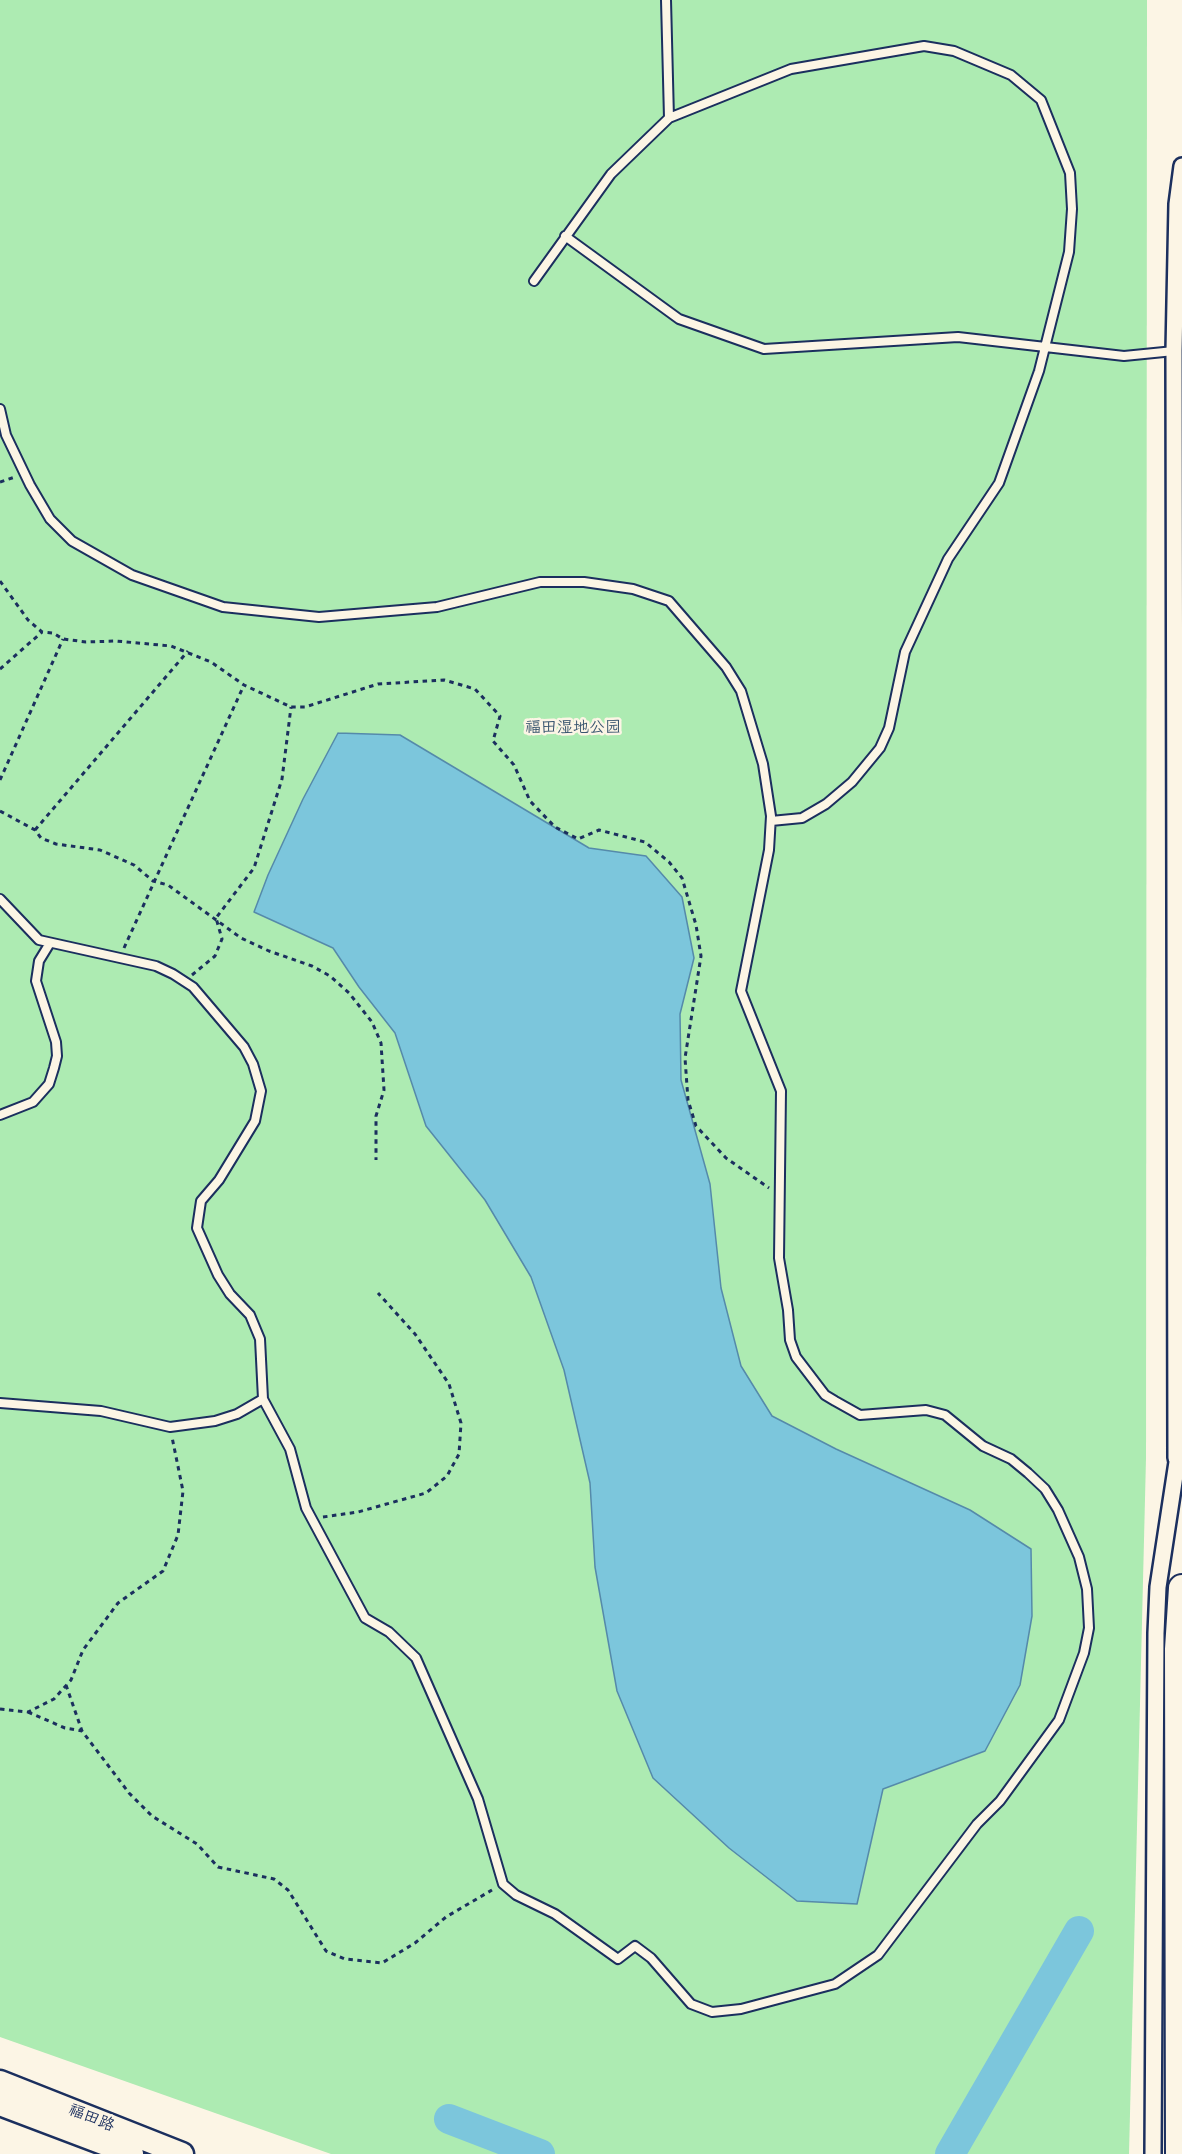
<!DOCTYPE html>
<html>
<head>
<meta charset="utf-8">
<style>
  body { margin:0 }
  canvas { display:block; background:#fcf5e5 }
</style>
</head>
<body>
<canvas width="1182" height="2154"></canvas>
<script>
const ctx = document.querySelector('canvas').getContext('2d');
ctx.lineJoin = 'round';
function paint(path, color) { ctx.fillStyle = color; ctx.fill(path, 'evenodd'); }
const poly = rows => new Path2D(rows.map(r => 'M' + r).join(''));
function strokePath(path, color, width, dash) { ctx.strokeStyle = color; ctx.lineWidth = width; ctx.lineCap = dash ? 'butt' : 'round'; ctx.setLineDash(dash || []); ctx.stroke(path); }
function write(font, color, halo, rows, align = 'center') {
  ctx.font = font + ' "Architects Daughter","LXGW WenKai TC",sans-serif'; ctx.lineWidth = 5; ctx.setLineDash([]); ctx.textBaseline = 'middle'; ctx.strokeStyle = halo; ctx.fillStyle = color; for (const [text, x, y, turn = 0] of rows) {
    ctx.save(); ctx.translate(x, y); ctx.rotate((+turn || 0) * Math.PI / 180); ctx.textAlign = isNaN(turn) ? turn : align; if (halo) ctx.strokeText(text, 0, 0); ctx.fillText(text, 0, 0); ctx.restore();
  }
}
const green = poly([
  [0,0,1147,0,1146,1458,1129,2154,331,2154,0,2037]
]);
const water = poly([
  [338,733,400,735,589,848,646,856,682,897,694,958,680,1014,681,1080,710,1184,721,1288,741,1366,772,1416,836,1449,970,1510,1031,1549,1032,1616,1020,1685,985,1751,883,1789,857,1904,797,1901,729,1848,653,1778,617,1691,595,1567,590,1483,564,1370,531,1277,485,1200,426,1126,395,1033,359,987,333,948,254,912,268,875,303,799,338,733]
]);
const river = poly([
  [449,2119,540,2154],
  [950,2154,1079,1931]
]);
const path = poly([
  [0,482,15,477],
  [0,581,28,620,42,632,53,633,63,639,86,642,116,641,171,646,211,662,244,685,291,707,305,707,378,684,444,680,475,689,500,716,493,741,514,765,530,801,555,827,578,839,599,830,645,842,669,862,682,878,696,925,701,956,685,1058,688,1100,696,1126,726,1158,769,1188],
  [0,669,42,632],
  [0,780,63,639],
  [0,811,35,830,41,838,56,844,100,850,134,865,153,881,168,885,241,938,269,951,312,966,330,976,349,993,372,1022,381,1043,384,1090,376,1116,376,1160],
  [35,830,188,651],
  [124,948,244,685],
  [192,975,215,956,222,939,216,918,254,868,282,779,291,707],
  [323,1517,358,1512,426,1493,447,1476,459,1454,461,1423,449,1384,415,1334,378,1293],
  [66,1685,82,1731],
  [0,1709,28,1712,54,1699,71,1680,83,1650,118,1603,163,1571,178,1535,183,1491,172,1437],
  [28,1712,65,1728,82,1731,129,1793,152,1816,197,1844,218,1867,274,1879,288,1890,326,1951,345,1959,382,1963,415,1943,446,1917,492,1890]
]);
const service = poly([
  [669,118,791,69,924,46,954,51,1011,75,1041,100,1070,173,1072,209,1069,252,1039,371,999,483,948,559,905,652,889,728,880,748,852,782,826,804,802,818,771,821],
  [565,236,679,319,764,349,958,337,1124,356,1174,351],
  [534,281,611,174,669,118,666,0],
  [0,409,6,435,30,485,50,519,72,541,132,575,223,607,319,617,437,607,540,582,584,582,633,589,669,601,726,667,741,691,763,764,771,816,769,850,741,991,781,1091,779,1258,788,1310,790,1340,796,1357,825,1395,835,1401,860,1415,926,1410,945,1415,983,1446,1011,1459,1028,1473,1045,1489,1058,1510,1079,1557,1087,1589,1089,1628,1084,1653,1059,1720,1000,1801,977,1824,878,1955,835,1984,741,2009,712,2012,691,2004,651,1958,635,1946,618,1959,555,1914,516,1895,503,1884,478,1799,416,1658,389,1632,365,1618,306,1508,290,1449,263,1399,260,1339,250,1315,230,1294,218,1275,197,1228,201,1201,219,1180,255,1121,261,1091,253,1064,244,1047,193,987,173,974,156,966,39,940,0,899],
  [0,1115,33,1102,49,1084,54,1068,57,1056,56,1042,36,981,39,961,50,943],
  [0,1403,101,1411,170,1427,215,1421,237,1414,263,1399]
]);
const minor = poly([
  [1176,1458,1174,351,1177,204,1182,166],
  [1153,2154,1156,1633,1158,1587,1179,1449]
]);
const secondary = poly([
  [0,2082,182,2154],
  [0,2104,132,2154]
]);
const trunk = poly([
  [1179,2154,1178,1649,1182,1588]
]);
const parkNames = [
  ["福田湿地公园",573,729]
];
const streetNames = [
  ["福田路",91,2119,22]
];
paint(green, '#adebb2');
paint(water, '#7cc6dc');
strokePath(water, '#558aaa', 1.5);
strokePath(river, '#7cc6dc', 30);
strokePath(service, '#1b2f5e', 12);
strokePath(minor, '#1b2f5e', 20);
strokePath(secondary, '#1b2f5e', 27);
strokePath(trunk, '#1b2f5e', 30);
strokePath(path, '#1b2f5e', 3, [4.5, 4.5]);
strokePath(service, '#fcf5e5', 8);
strokePath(minor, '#fcf5e5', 15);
strokePath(secondary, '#fcf5e5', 22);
strokePath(trunk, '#fcf5e5', 26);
write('16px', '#38556f', '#fcf5e5', parkNames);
write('16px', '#1b2f5e', '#fcf5e5', streetNames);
</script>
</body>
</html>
